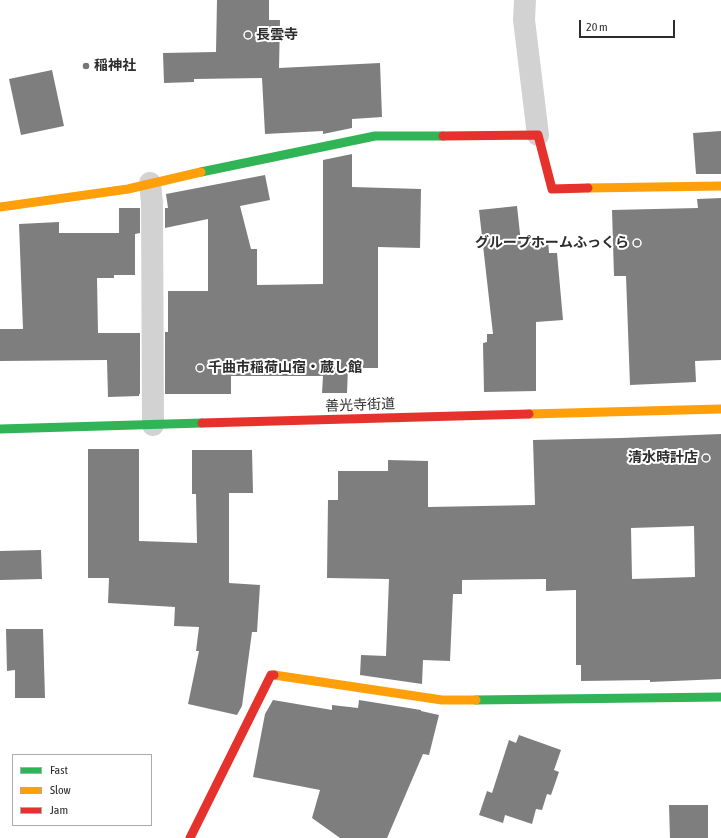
<!DOCTYPE html>
<html>
<head>
<meta charset="utf-8">
<style>
  body { margin:0 }
  #map { position:relative; width:721px; height:838px; overflow:hidden; background:#fff; font-family:"Asap Condensed",sans-serif }
  canvas { display:block }
  .legend { position:absolute; left:12px; top:754px; width:140px; height:72px; box-sizing:border-box; background:#fff; border:1px solid #ababab; margin:0; padding:5px 7px; list-style:none; font-size:12px; color:#2d2d2d }
  .legend li { display:flex; align-items:center; gap:8px; height:20px }
  .legend b { width:20px; border:1px solid #ababab }
  .scale { position:absolute; left:579px; top:20px; width:96px; height:18px; box-sizing:border-box; border:2px solid #2d2d2d; border-top:0; padding-left:5px; font-size:12px; line-height:14px; white-space:nowrap; color:#2d2d2d; -webkit-text-stroke:3px #fff; paint-order:stroke }
</style>
</head>
<body>
<div id="map">
<canvas width="721" height="838"></canvas>
<ul class="legend">
<li><b style="height:5px;background:#30b455"></b>Fast</li>
<li><b style="height:5px;background:#ff9f0a"></b>Slow</li>
<li><b style="height:5px;background:#e5322d"></b>Jam</li>
</ul>
<div class="scale">20 m</div>
</div>
<script>
const ctx = document.querySelector('canvas').getContext('2d');
ctx.lineJoin = 'round';
function paint(path, color) { ctx.fillStyle = color; ctx.fill(path, 'evenodd'); }
const poly = rows => new Path2D(rows.map(r => 'M' + r).join(''));
function strokePath(path, color, width, dash) { ctx.strokeStyle = color; ctx.lineWidth = width; ctx.lineCap = dash ? 'butt' : 'round'; ctx.setLineDash(dash || []); ctx.stroke(path); }
function write(font, color, halo, rows, align = 'center') {
  ctx.font = font + ' "Asap Condensed","Noto Sans JP",sans-serif'; ctx.lineWidth = 4; ctx.setLineDash([]); ctx.textBaseline = 'middle'; ctx.strokeStyle = halo; ctx.fillStyle = color; for (const [text, x, y, turn = 0] of rows) {
    ctx.save(); ctx.translate(x, y); ctx.rotate((+turn || 0) * Math.PI / 180); ctx.textAlign = isNaN(turn) ? turn : align; if (halo) ctx.strokeText(text, 0, 0); ctx.fillText(text, 0, 0); ctx.restore();
  }
}
const building = poly([
  [217,0,269,0,269,20,280,20,279,68,380,63,382,117,352,119,352,128,323,134,323,131,265,134,262,78,194,79,194,82,164,83,163,53,216,52],
  [52,70,64,126,21,135,9,79],
  [721,131,721,174,696,174,693,133],
  [352,154,352,187,421,189,420,248,378,247,378,368,348,368,347,393,322,393,323,376,231,376,231,394,165,394,165,332,168,332,168,291,208,291,208,219,165,228,165,208,168,208,166,194,265,175,270,200,240,206,251,249,257,249,257,285,323,284,323,160],
  [721,198,721,360,695,361,696,382,630,385,626,276,614,276,612,210,698,208,697,199],
  [517,206,521,243,548,240,549,253,557,253,563,320,536,322,536,391,484,392,483,343,487,342,487,334,493,334,479,210],
  [119,208,140,208,140,233,135,234,135,275,114,275,114,278,97,278,98,333,140,333,140,394,139,394,139,396,108,397,107,360,0,361,0,329,23,329,19,224,59,222,59,233,119,233],
  [721,434,721,679,650,682,650,680,581,681,581,665,576,665,576,590,546,591,546,579,462,580,462,594,453,594,450,661,423,660,422,684,360,675,361,655,386,656,389,579,327,578,328,500,338,500,338,471,388,471,388,460,428,461,428,507,535,505,533,440,621,438],
  [694,526,695,577,632,579,631,528],
  [88,449,139,449,139,541,197,543,196,494,192,494,192,450,252,450,253,493,229,493,229,583,260,585,257,632,252,632,242,706,237,715,188,704,199,651,196,651,199,627,174,626,175,607,108,603,109,578,88,578],
  [41,550,42,579,0,580,0,551],
  [6,629,43,629,45,698,15,698,15,670,7,671],
  [273,700,332,710,332,705,358,708,359,700,421,710,421,711,439,715,429,755,423,754,387,838,340,838,312,818,320,790,253,777,265,714],
  [519,735,561,750,554,770,559,772,551,795,547,794,542,810,536,809,532,824,505,815,503,823,479,815,487,791,492,793,509,740,516,743],
  [669,805,708,805,708,838,670,838]
]);
const street = poly([
  [525,0,524,20,538,135],
  [150,183,152,203,153,425]
]);
const fast = poly([
  [201,172,375,136,443,136],
  [0,429,202,423],
  [476,700,721,697]
]);
const slow = poly([
  [588,188,721,186],
  [0,207,128,189,201,172],
  [529,414,721,409],
  [274,675,442,700,476,700]
]);
const jam = poly([
  [443,136,538,135,552,189,588,188],
  [202,423,529,414],
  [190,838,271,675,274,675]
]);
const markers = [
  [248,35,4,"#767676"],
  [86,66,4,"#767676"],
  [637,243,4,"#767676"],
  [200,368,4,"#767676"],
  [706,458,4,"#767676"]
];
const poiNames = [
  ["長雲寺",256,35],
  ["稲神社",94,66],
  ["グループホームふっくら",629,243,"right"],
  ["千曲市稲荷山宿・蔵し館",208,368],
  ["清水時計店",698,458,"right"]
];
const streetNames = [
  ["善光寺街道",360,405,-2]
];
paint(building, '#7e7e7e');
strokePath(street, '#d2d2d2', 22);
strokePath(fast, '#30b455', 9);
strokePath(slow, '#ff9f0a', 9);
strokePath(jam, '#e5322d', 9);
for (const [x, y, r, color] of markers) { const dot = new Path2D(); dot.arc(x, y, r, 0, 2 * Math.PI); ctx.fillStyle = color; ctx.fill(dot); strokePath(dot, '#fff', 1.5); }
write('bold 14px', '#2d2d2d', '#fff', poiNames, 'left');
write('14px', '#2d2d2d', '#fff', streetNames);
</script>
</body>
</html>
